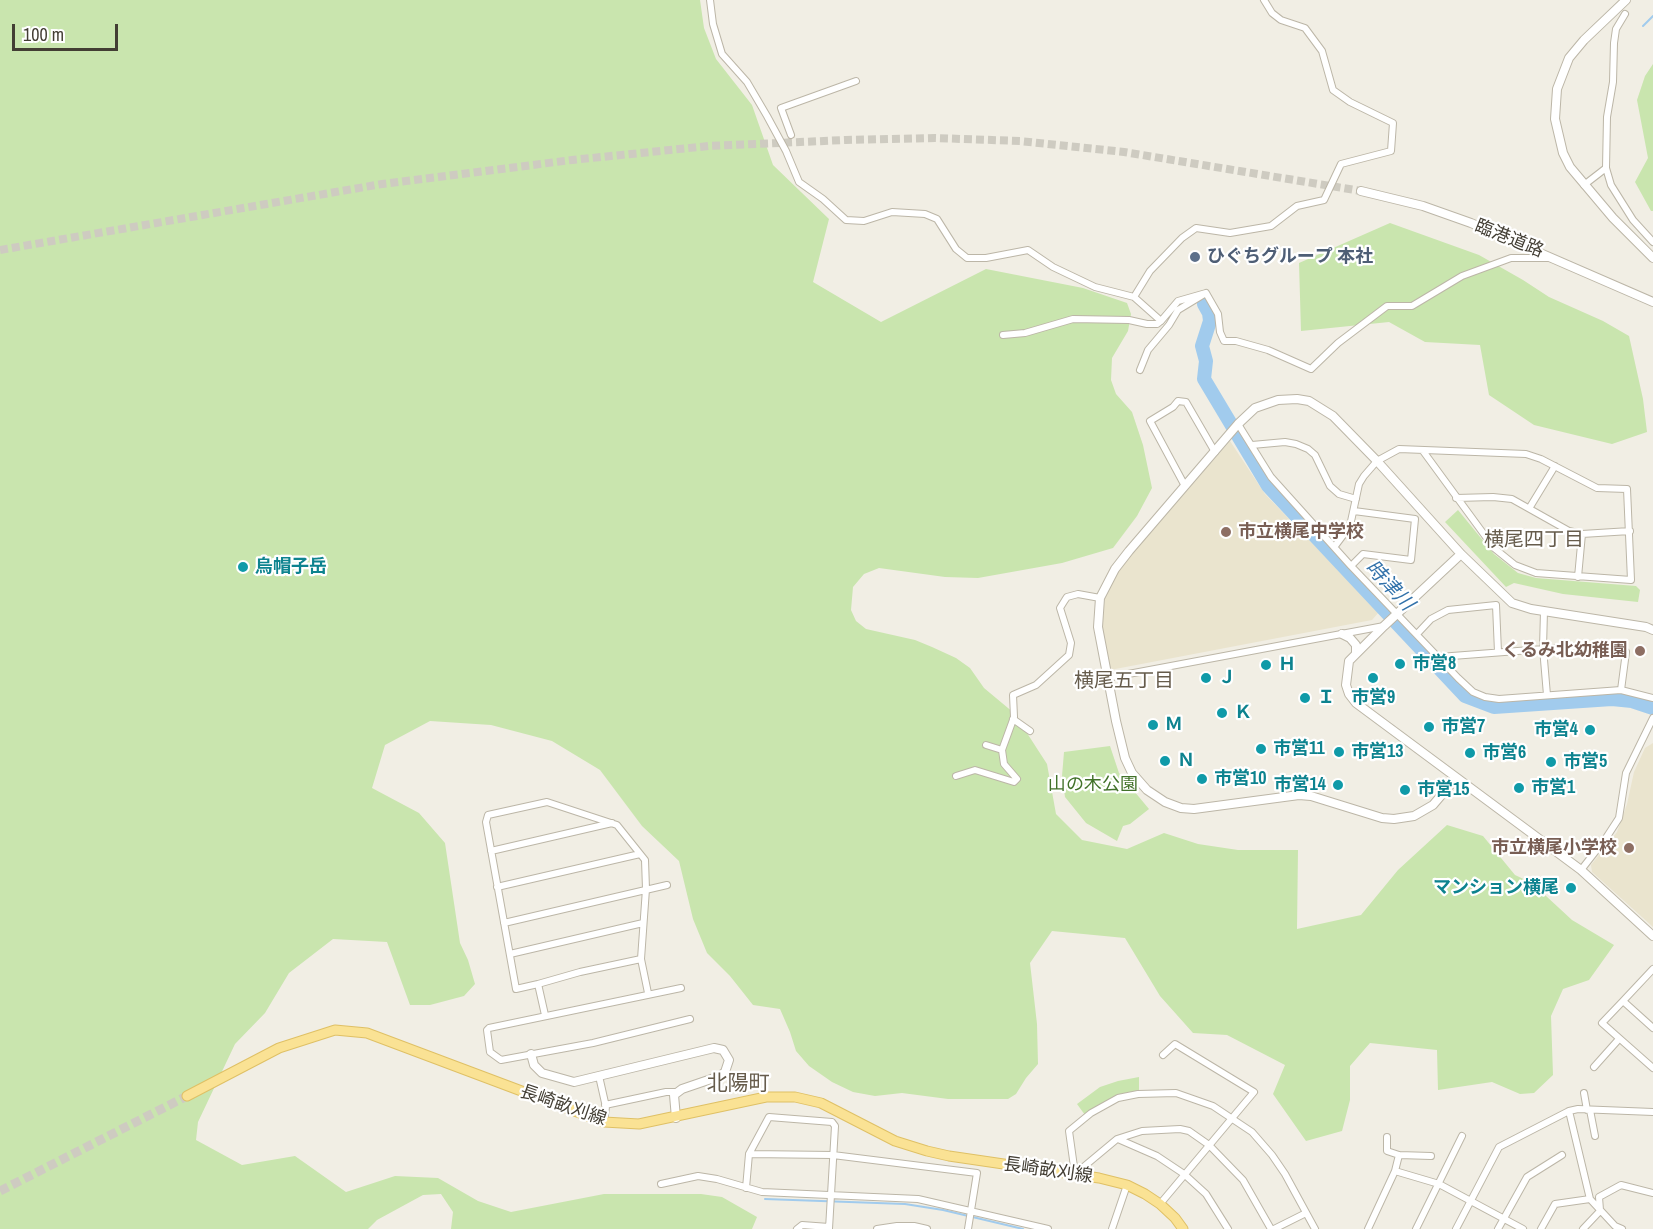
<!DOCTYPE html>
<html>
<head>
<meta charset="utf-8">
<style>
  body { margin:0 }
  #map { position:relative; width:1653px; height:1229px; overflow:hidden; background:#f1eee4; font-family:"Archivo Narrow",sans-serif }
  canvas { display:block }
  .scale { position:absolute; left:12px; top:24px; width:106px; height:27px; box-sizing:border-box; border:3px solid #433e34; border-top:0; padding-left:8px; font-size:18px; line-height:21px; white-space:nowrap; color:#433e34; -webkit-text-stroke:4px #fff; paint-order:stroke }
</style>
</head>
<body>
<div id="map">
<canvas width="1653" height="1229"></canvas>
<div class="scale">100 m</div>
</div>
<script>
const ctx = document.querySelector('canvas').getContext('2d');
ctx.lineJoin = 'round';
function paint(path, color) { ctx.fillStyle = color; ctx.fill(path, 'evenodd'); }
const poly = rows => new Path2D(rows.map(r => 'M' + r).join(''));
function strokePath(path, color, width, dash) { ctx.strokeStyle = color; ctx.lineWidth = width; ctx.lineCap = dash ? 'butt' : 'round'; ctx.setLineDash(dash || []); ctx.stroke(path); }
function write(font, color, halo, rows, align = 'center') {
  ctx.font = font + ' "Archivo Narrow","Noto Sans JP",sans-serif'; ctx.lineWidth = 4.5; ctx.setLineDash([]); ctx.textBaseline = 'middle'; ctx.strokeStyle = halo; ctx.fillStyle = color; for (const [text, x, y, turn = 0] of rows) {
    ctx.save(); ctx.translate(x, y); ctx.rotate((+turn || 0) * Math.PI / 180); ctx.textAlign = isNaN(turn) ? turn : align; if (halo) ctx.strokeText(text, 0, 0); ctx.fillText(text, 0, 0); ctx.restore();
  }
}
const education = poly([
  [1230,441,1265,494,1379,612,1372,620,1110,670,1102,627,1105,597,1119,569],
  [1653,743,1653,927,1592,872,1591,865,1617,832,1627,804,1634,772,1645,748]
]);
const green = poly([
  [0,0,700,0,704,28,716,59,752,105,773,165,829,219,813,282,881,322,986,269,1083,288,1127,303,1131,314,1128,331,1112,358,1111,380,1116,394,1132,412,1143,445,1152,488,1137,516,1113,548,1062,563,978,578,945,577,879,568,864,574,853,587,851,610,856,621,866,629,915,640,932,647,956,658,970,668,984,688,1014,713,1047,764,1056,814,1082,840,1127,849,1164,833,1198,844,1238,850,1298,850,1297,929,1361,915,1398,870,1447,825,1483,836,1515,875,1532,883,1572,920,1614,945,1589,980,1563,989,1551,1016,1553,1075,1534,1093,1520,1094,1492,1082,1438,1090,1437,1050,1370,1043,1350,1066,1350,1100,1342,1131,1306,1141,1273,1094,1285,1065,1227,1035,1193,1033,1160,996,1125,938,1052,931,1030,963,1037,1024,1038,1064,1026,1078,1016,1094,1008,1099,948,1099,902,1093,875,1096,853,1092,832,1082,809,1066,796,1051,790,1032,780,1009,753,1005,730,976,707,953,693,919,679,861,642,826,600,770,552,741,491,725,430,721,385,745,372,788,419,813,445,843,460,943,468,960,475,984,464,996,430,1005,410,1005,387,942,333,939,289,973,265,1013,235,1044,198,1122,196,1140,242,1165,295,1156,346,1192,395,1176,438,1178,478,1201,511,1212,604,1194,701,1194,722,1197,757,1217,752,1229,451,1229,453,1212,441,1194,423,1195,377,1220,368,1229,0,1229],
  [1653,64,1653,211,1651,211,1635,182,1648,158,1637,100,1645,76],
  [1390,223,1479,255,1523,280,1549,297,1603,321,1629,336,1643,399,1647,432,1612,444,1534,425,1489,395,1480,345,1425,342,1389,322,1301,331,1299,263],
  [1458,510,1494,554,1518,573,1536,578,1636,586,1640,590,1638,602,1563,594,1514,583,1506,587,1445,522],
  [1110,746,1119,773,1149,809,1130,824,1123,826,1117,841,1086,823,1065,797,1062,776,1064,752],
  [1139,1077,1139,1092,1111,1099,1085,1115,1077,1104,1100,1087,1118,1081]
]);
const stream = poly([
  [1643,26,1653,16],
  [765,1199,905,1204,943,1210,1023,1229]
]);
const river = poly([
  [1204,304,1209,313,1210,321,1202,346,1206,361,1204,379,1268,486,1465,696,1494,707,1612,699,1632,701,1653,708]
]);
const tertiaryTunnel = poly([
  [0,250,382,184,572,160,709,146,846,140,935,138,1020,141,1124,152,1361,191]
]);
const primaryTunnel = poly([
  [0,1191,187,1096]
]);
const minor = poly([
  [710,0,713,24,722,54,747,82,767,116,786,151,799,182,823,199,846,220,864,221,892,212,925,214,937,219,956,249,967,258,986,258,1028,250,1053,267,1095,287,1134,297,1161,321,1178,301,1206,293],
  [791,135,781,108,856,81],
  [1606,168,1607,117,1613,82,1614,43,1616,29,1625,14],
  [1584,185,1606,168,1611,185,1633,220,1653,242],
  [1134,297,1150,271,1182,238,1196,228,1230,233,1271,226,1297,206,1324,200,1341,164,1391,151,1393,123,1350,102,1333,90,1322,51,1305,28,1281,20,1272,13,1264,0],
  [1003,335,1025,333,1073,319,1129,320,1147,324,1157,324,1161,321],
  [1140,370,1148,350,1169,325,1178,310,1206,293,1218,314,1220,332,1224,341,1236,341,1268,350,1311,369,1338,343,1387,306,1412,306,1462,276,1511,258,1549,258],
  [1238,424,1271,477,1351,566,1458,678,1473,692,1485,697,1499,699,1621,690,1653,698],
  [1252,445,1285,442,1296,444,1308,449,1315,455,1330,486,1339,494,1356,499],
  [1185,486,1150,421,1173,407,1178,401,1186,402,1215,452],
  [1456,498,1493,497,1512,499,1569,531,1582,534,1630,531],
  [1530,507,1555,466],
  [1335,546,1350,526,1359,484,1364,476,1377,461,1399,449,1526,454,1541,459,1597,488,1627,489,1631,580,1536,573,1515,565,1494,548,1423,451],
  [1351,566,1363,554,1411,560,1415,519,1354,511],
  [1578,577,1582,534],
  [1544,611,1543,648,1547,695],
  [1417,634,1431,619,1448,610,1496,605,1498,652],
  [1439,657,1583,646,1626,652,1621,690],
  [1107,678,1384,626],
  [1013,719,1030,731],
  [986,745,1002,750,1014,717,1013,695,1036,685,1069,655,1071,643,1060,608,1065,600,1067,597,1078,594,1100,598],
  [956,776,975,770,1014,782,1017,779,1004,764,1002,750],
  [491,851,612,823],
  [1581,870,1606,838,1619,818,1626,773,1653,718],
  [497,887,640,854],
  [504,923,667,885],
  [510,954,643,923],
  [1653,969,1623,1001,1653,1028],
  [538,984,580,972,641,959],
  [681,988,489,1028,487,1030,490,1052,501,1060,593,1043,690,1019],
  [1623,1001,1602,1023,1653,1068],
  [545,1015,538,984,516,989,486,822,488,815,547,802,617,825,645,860,646,889,641,959,648,993],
  [1594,1067,1619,1039],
  [599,1076,606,1107,604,1122],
  [1584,1093,1587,1110],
  [605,1105,666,1092,677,1092],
  [1590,1110,1595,1136],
  [1569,1111,1590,1199,1615,1226,1622,1229],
  [1387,1137,1387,1151,1399,1155,1431,1156],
  [1118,1139,1157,1156,1184,1174,1206,1194,1228,1229],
  [749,1154,833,1155,977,1173,968,1229],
  [1395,1171,1399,1155],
  [1075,1174,1069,1131,1091,1113,1118,1098,1138,1094,1176,1093,1213,1106,1252,1132,1272,1155,1285,1174,1315,1229],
  [1075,1174,1117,1139,1142,1131,1180,1129,1189,1131,1209,1145,1243,1180,1271,1229],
  [661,1184,698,1176,717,1179,762,1192,918,1199,1048,1229],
  [746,1188,749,1154,769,1117,832,1122,835,1126,829,1229],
  [1160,1204,1254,1092,1175,1044,1163,1055],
  [1600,1210,1599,1197,1621,1185,1653,1193],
  [797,1229,802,1225,829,1227],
  [877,1229,897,1226,914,1226,927,1229],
  [1112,1229,1127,1185],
  [1274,1229,1306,1213],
  [1368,1229,1395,1171,1439,1184,1523,1229],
  [1416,1229,1462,1136],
  [1456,1229,1499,1147,1569,1111,1578,1109,1653,1112],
  [1498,1229,1527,1177,1562,1155],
  [1541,1229,1555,1204,1590,1199],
  [1583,1229,1600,1211]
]);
const tertiary = poly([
  [1626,0,1584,40,1569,58,1557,89,1555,119,1563,153,1570,167,1613,218,1653,258],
  [1361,191,1423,206,1471,223,1653,302],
  [1461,554,1384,626,1349,661,1346,685,1349,694,1356,703,1581,870,1653,936],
  [1342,634,1350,638,1356,645,1356,653],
  [1456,778,1433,805,1414,816,1394,819,1382,818,1311,796,1299,795,1194,809,1181,808,1165,802,1147,790,1132,773,1125,758,1116,721,1098,627,1100,598,1115,569,1129,551,1238,424,1255,408,1278,400,1297,399,1309,401,1333,416,1377,461,1461,554,1512,603,1531,609,1646,627,1653,630],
  [531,1054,534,1065,542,1073,574,1082,714,1048,723,1050,729,1060,725,1072,720,1076,682,1089,674,1095,676,1118]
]);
const primary = poly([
  [187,1096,279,1048,335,1030,367,1033,604,1122,639,1124,766,1097,795,1097,821,1103,895,1141,927,1151,949,1156,1099,1178,1127,1185,1145,1194,1160,1204,1175,1218,1183,1229]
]);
const markers = [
  [1195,257,6,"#5c6f8a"],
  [1226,532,6,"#8d6e63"],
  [243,567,6,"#0f9aa8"],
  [1640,651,6,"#8d6e63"],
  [1400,664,6,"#0f9aa8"],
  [1266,665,6,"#0f9aa8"],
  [1206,678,6,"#0f9aa8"],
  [1373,678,6,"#0f9aa8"],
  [1305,698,6,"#0f9aa8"],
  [1222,713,6,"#0f9aa8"],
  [1153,725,6,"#0f9aa8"],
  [1429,727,6,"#0f9aa8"],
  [1590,730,6,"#0f9aa8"],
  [1261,749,6,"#0f9aa8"],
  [1339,752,6,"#0f9aa8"],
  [1470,753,6,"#0f9aa8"],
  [1165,761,6,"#0f9aa8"],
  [1551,762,6,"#0f9aa8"],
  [1202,779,6,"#0f9aa8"],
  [1338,785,6,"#0f9aa8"],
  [1519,788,6,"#0f9aa8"],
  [1405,790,6,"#0f9aa8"],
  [1629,848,6,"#8d6e63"],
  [1571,888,6,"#0f9aa8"]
];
const streetNames = [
  ["臨港道路",1509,239,22],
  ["長崎畝刈線",563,1106,19],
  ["長崎畝刈線",1048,1171,8]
];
const serviceNames = [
  ["ひぐちグループ 本社",1207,257]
];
const educationNames = [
  ["市立横尾中学校",1238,532,"left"],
  ["くるみ北幼稚園",1628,651],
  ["市立横尾小学校",1617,848]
];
const cultureNames = [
  ["烏帽子岳",255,567],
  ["市営8",1412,664],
  ["Ｈ",1278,665],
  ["Ｊ",1218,678],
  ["Ｉ",1317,698],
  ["市営9",1373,698,"center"],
  ["Ｋ",1234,713],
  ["Ｍ",1165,725],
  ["市営7",1441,727],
  ["市営4",1578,730,"right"],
  ["市営11",1273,749],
  ["市営13",1351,752],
  ["市営6",1482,753],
  ["Ｎ",1177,761],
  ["市営5",1563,762],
  ["市営10",1214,779],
  ["市営14",1326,785,"right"],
  ["市営1",1531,788],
  ["市営15",1417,790],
  ["マンション横尾",1559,888,"right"]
];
const parkNames = [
  ["山の木公園",1093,785]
];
const neighbourhoodNames = [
  ["横尾四丁目",1534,541],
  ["横尾五丁目",1124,682]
];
const waterNames = [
  ["時津川",1389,586,47]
];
const quarterNames = [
  ["北陽町",738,1084]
];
paint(education, '#eae4ce');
paint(green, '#c9e5ae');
strokePath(stream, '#a1cbed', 2);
strokePath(river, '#a1cbed', 14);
strokePath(tertiaryTunnel, '#cecbc1', 8, [8, 4]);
strokePath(primaryTunnel, '#cecbc1', 9, [9, 4.5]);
strokePath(minor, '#bcb6a7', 8);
strokePath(tertiary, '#bcb6a7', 10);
strokePath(primary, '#dfc065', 11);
strokePath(minor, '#fff', 6);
strokePath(tertiary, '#fff', 8);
strokePath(primary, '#fae294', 9);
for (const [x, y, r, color] of markers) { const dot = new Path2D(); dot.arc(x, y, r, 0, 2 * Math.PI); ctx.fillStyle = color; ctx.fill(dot); strokePath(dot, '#fff', 2); }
write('18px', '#433e34', '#fff', streetNames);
write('bold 18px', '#4e5e75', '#fff', serviceNames, 'left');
write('bold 18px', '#785e54', '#fff', educationNames, 'right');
write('bold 18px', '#0d838f', '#fff', cultureNames, 'left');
write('18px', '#42722a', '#fff', parkNames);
write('20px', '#665c4c', '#fff', neighbourhoodNames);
write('italic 20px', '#3272aa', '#fff', waterNames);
write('21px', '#665c4c', '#fff', quarterNames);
</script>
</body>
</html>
